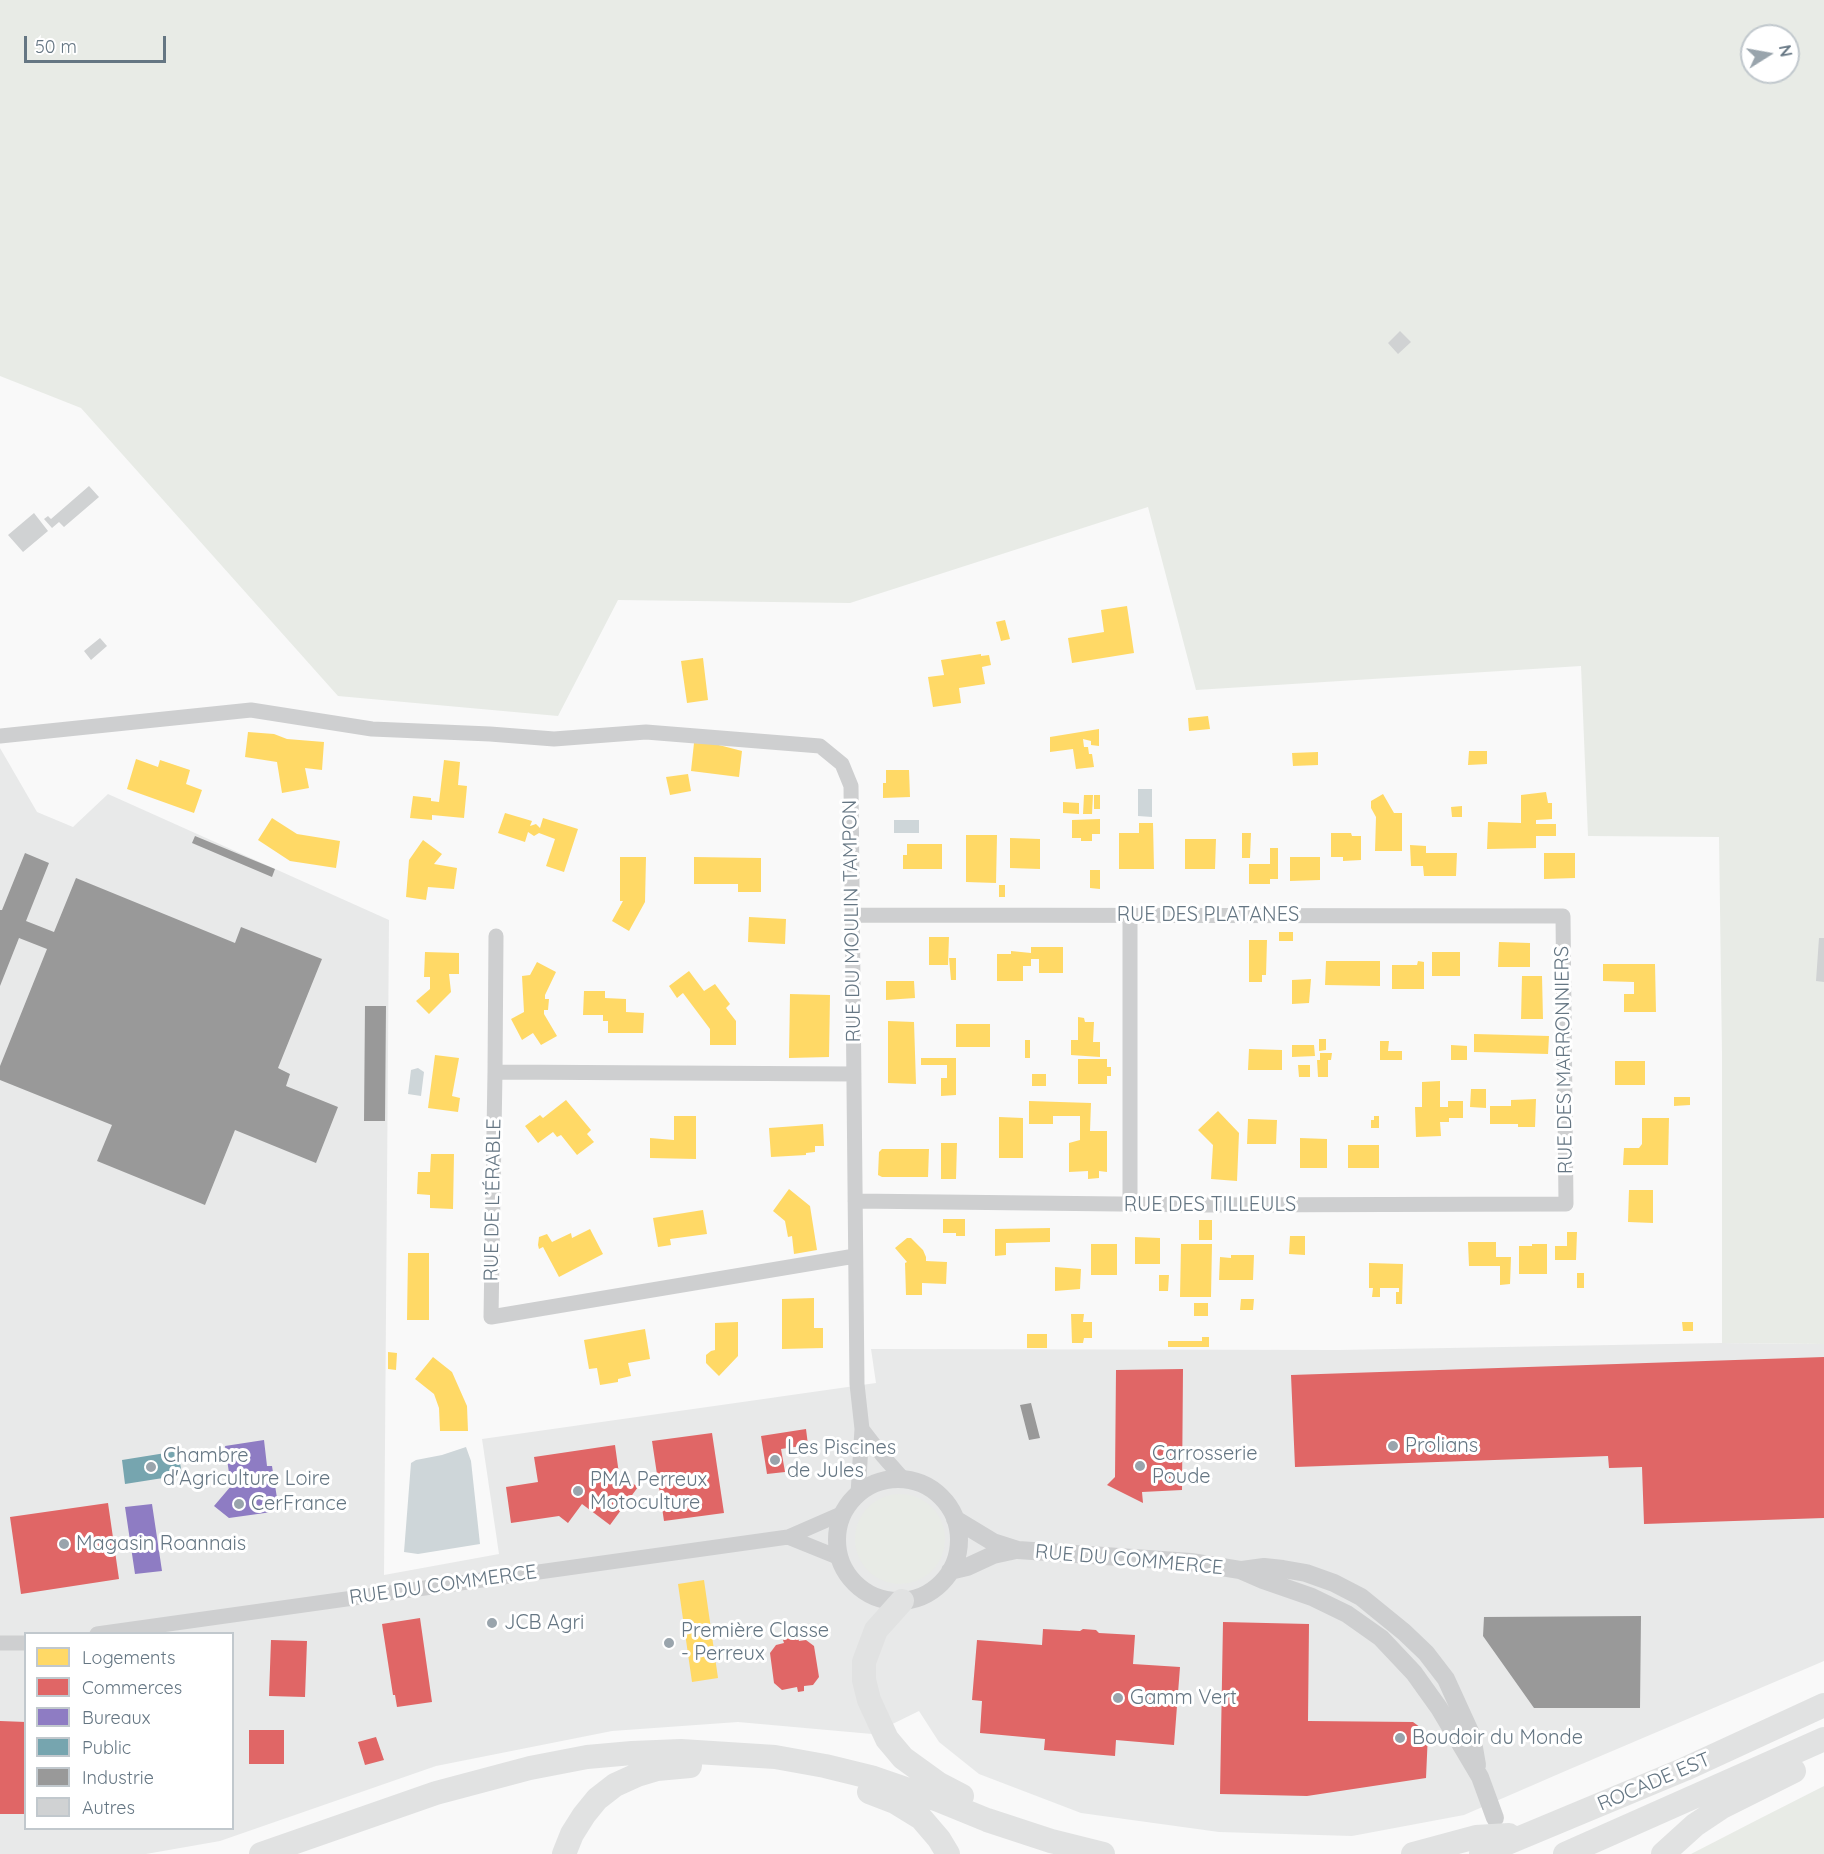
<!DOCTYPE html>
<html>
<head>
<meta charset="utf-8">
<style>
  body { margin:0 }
  #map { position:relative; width:1824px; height:1854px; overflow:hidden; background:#f9f9f9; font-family:Quicksand,sans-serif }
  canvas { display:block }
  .legend { position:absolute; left:24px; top:1632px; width:210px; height:198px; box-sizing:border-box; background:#fff; border:2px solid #c1c8cd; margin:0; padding:8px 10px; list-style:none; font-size:18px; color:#657683 }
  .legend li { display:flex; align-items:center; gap:12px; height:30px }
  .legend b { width:30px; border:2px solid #c1c8cd }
  .north { position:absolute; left:1740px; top:24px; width:60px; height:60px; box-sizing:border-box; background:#fff; border:2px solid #c1c8cd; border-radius:50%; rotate:79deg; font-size:16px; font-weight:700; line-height:24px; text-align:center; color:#657683 }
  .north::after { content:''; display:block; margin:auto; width:21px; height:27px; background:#99a4ac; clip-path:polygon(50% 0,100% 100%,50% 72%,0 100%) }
  .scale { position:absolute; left:24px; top:36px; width:142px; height:27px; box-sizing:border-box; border:3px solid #657683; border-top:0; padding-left:8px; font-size:18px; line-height:21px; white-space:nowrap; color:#657683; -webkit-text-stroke:4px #fff; paint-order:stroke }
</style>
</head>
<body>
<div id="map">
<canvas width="1824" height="1854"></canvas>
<ul class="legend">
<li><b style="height:16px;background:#ffd966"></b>Logements</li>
<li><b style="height:16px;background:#e06666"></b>Commerces</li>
<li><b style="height:16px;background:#8e7cc3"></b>Bureaux</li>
<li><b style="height:16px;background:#76a5af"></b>Public</li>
<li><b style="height:16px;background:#999"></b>Industrie</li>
<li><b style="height:16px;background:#d0d2d3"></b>Autres</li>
</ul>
<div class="north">N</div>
<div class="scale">50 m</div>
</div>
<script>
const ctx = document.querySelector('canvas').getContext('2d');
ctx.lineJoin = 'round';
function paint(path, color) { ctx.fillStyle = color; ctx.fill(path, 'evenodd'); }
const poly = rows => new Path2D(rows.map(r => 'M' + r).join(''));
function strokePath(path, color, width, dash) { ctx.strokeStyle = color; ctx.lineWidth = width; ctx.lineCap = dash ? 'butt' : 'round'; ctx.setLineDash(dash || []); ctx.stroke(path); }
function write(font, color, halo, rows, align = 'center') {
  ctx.font = font + ' Quicksand,sans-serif'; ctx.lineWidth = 6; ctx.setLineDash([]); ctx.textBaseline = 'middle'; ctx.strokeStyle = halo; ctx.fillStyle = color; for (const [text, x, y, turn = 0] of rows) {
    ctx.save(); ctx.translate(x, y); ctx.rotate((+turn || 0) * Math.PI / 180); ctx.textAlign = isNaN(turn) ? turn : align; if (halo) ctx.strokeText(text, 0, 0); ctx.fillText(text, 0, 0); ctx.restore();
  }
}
const built = poly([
  [0,748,37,812,73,827,108,794,389,920,384,1575,499,1554,482,1439,876,1383,871,1349,1339,1350,1722,1343,1824,1344,1824,1661,1570,1769,1464,1815,1352,1836,1219,1832,1081,1813,979,1774,939,1742,919,1711,872,1734,738,1722,612,1731,436,1766,220,1841,146,1854,0,1854],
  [26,1634,232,1634,232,1828,26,1828]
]);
const green = poly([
  [0,0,1824,0,1824,1344,1722,1343,1722,1054,1719,837,1588,836,1581,666,1196,690,1148,507,850,603,618,600,558,716,338,696,81,408,0,376],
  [1752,36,1788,36,1788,72,1752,72],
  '855 1539a45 45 0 1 1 90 0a45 45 0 1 1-90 0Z',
  [1824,1786,1824,1854,1691,1854,1759,1819]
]);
const water = poly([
  [1138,789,1152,789,1152,817,1138,816],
  [894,820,919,820,919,833,894,833],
  [418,1068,424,1072,421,1096,408,1094,411,1070],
  [466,1447,471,1461,480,1544,418,1554,404,1552,411,1463,416,1460,442,1455]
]);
const homes = poly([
  [1127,606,1134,653,1072,663,1068,638,1104,632,1101,610],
  [1005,620,1010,639,1001,641,996,622],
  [981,654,981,656,989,655,991,665,982,667,985,684,959,688,961,703,933,707,928,677,944,675,941,660],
  [703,658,708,700,687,703,681,661],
  [1208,716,1210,729,1189,731,1188,718],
  [1099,729,1099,746,1091,745,1091,741,1083,739,1084,747,1088,747,1089,754,1092,754,1094,767,1076,769,1073,749,1050,752,1050,737],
  [248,732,274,734,287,739,324,742,322,770,305,768,309,788,282,793,277,762,245,757],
  [694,743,715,744,742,751,739,777,691,771],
  [1469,751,1487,751,1487,764,1468,765],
  [1318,752,1318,765,1293,766,1292,753],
  [136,759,158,767,160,760,190,770,186,784,202,790,194,813,127,789],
  [444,760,460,762,458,785,467,786,464,818,432,815,432,820,410,818,413,796,431,798,431,801,439,802],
  [886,770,909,770,910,797,883,798,883,783,886,783],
  [688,774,691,791,670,795,666,777],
  [1546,792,1548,803,1552,803,1552,819,1536,820,1536,824,1556,824,1556,836,1536,836,1536,848,1487,849,1488,822,1521,823,1521,795],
  [1383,794,1394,813,1402,813,1402,851,1375,851,1376,817,1371,808,1371,801],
  [1084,795,1093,795,1092,814,1083,814],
  [1094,795,1100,795,1100,809,1094,809],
  [1063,802,1079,803,1079,814,1063,813],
  [1462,806,1462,817,1452,817,1451,807],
  [505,813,532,821,530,826,536,824,540,828,543,818,578,829,564,872,546,866,555,839,539,833,534,836,528,832,525,842,498,833],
  [272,818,297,834,340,841,336,868,290,861,258,840],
  [1100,819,1100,834,1092,834,1092,841,1081,841,1081,838,1072,838,1072,820],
  [1139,823,1153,823,1154,869,1119,869,1119,833,1139,833],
  [1242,833,1251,833,1250,858,1242,858],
  [1331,833,1351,833,1352,836,1361,836,1361,860,1343,861,1343,857,1331,857],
  [966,835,997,835,996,883,966,882],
  [1010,838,1040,839,1040,869,1010,868],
  [1185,839,1216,839,1215,869,1185,869],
  [423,840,442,854,434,864,457,868,454,889,428,887,426,900,406,897,409,860],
  [907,844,942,844,942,869,903,869,903,855,907,855],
  [1410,845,1426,846,1426,853,1457,853,1456,876,1424,876,1423,866,1411,866],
  [1270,848,1278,848,1278,879,1270,879,1270,884,1249,884,1249,864,1270,864],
  [1544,853,1575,853,1575,878,1544,879],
  [620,857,646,857,645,902,629,931,612,921,623,901,620,901],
  [694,857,761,858,761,892,738,892,738,884,694,884],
  [1290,857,1320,857,1320,880,1290,881],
  [1090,870,1100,870,1100,889,1090,888],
  [999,885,1005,885,1005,897,999,897],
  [749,917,786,919,785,944,748,942],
  [1279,932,1293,932,1293,941,1279,941],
  [929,937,949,937,948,965,929,965],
  [1249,940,1267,940,1266,975,1262,975,1262,982,1249,982],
  [1499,942,1530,943,1530,967,1498,967],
  [1031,947,1063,947,1063,973,1039,973,1039,959,1031,959,1031,966,1023,966,1023,981,997,981,997,954,1011,954,1011,951,1031,953],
  [425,952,459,953,459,974,449,974,451,992,429,1014,416,1001,430,989,430,977,424,977],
  [1432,952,1460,952,1460,976,1432,976],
  [949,958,956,958,956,980,951,980],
  [1326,961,1380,961,1380,986,1325,985],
  [1418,961,1424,962,1424,989,1392,989,1392,965,1417,965],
  [537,962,556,972,545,995,545,999,549,999,548,1010,544,1010,544,1014,557,1036,541,1045,533,1033,522,1040,511,1019,524,1012,522,976,530,975],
  [1603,964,1655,964,1656,1012,1624,1012,1624,994,1634,994,1634,982,1603,981],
  [689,971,704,991,715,984,730,1004,726,1008,736,1021,736,1045,710,1045,710,1029,683,993,677,998,669,986],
  [1522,976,1542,976,1543,1019,1521,1019],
  [1311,979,1309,1003,1292,1004,1292,980],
  [886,981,914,981,915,998,886,1000],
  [584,991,605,991,605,998,626,999,626,1012,644,1013,643,1033,608,1033,608,1021,603,1021,603,1015,583,1015],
  [790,994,830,995,829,1057,789,1058],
  [1078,1017,1084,1018,1085,1022,1094,1022,1093,1042,1100,1042,1100,1057,1071,1055,1071,1040,1078,1040],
  [888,1021,914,1022,916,1084,888,1083],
  [956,1024,990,1024,990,1047,956,1047],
  [1474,1034,1549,1036,1548,1054,1474,1052],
  [1319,1039,1326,1039,1326,1050,1319,1051],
  [1025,1040,1030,1040,1030,1058,1025,1058],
  [1380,1041,1389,1041,1388,1051,1402,1051,1402,1060,1380,1060],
  [1292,1045,1314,1045,1315,1056,1292,1057],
  [1451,1045,1467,1046,1467,1060,1451,1060],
  [1249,1049,1282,1050,1282,1070,1248,1070],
  [1320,1053,1332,1053,1331,1060,1328,1060,1328,1077,1318,1077,1317,1060,1320,1060],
  [435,1055,459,1058,452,1096,460,1098,458,1112,428,1108],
  [921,1058,956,1058,956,1095,941,1096,941,1078,947,1078,947,1065,921,1065],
  [1078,1059,1107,1059,1107,1067,1111,1067,1111,1076,1107,1076,1107,1084,1078,1084],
  [1615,1061,1645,1061,1645,1085,1615,1085],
  [1298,1065,1310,1065,1310,1077,1299,1077],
  [1032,1074,1046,1074,1046,1086,1032,1086],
  [1440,1081,1440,1107,1448,1107,1448,1101,1463,1101,1463,1118,1449,1118,1449,1122,1440,1122,1441,1136,1416,1137,1415,1107,1422,1107,1422,1082],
  [1471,1089,1486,1089,1486,1108,1470,1107],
  [1674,1097,1690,1097,1690,1105,1674,1106],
  [1536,1099,1535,1127,1518,1127,1518,1124,1490,1124,1490,1106,1511,1106,1511,1100],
  [566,1100,591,1130,587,1134,594,1142,577,1155,561,1135,557,1137,553,1132,538,1143,525,1126,540,1115,543,1118],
  [1029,1101,1091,1103,1090,1131,1107,1131,1107,1172,1099,1171,1099,1178,1088,1179,1088,1171,1069,1172,1069,1143,1080,1140,1080,1116,1053,1116,1053,1124,1029,1124],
  [1218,1111,1239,1133,1237,1181,1211,1179,1213,1145,1198,1130],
  [674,1116,696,1116,696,1159,650,1158,650,1138,674,1140],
  [1374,1116,1379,1116,1379,1128,1371,1128,1371,1120,1374,1120],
  [999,1117,1023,1118,1023,1158,999,1158],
  [1642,1118,1669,1118,1668,1165,1623,1165,1624,1148,1639,1148,1642,1144],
  [1248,1119,1277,1120,1276,1144,1247,1144],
  [823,1124,824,1146,815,1146,815,1152,806,1153,806,1155,771,1157,769,1128],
  [1300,1138,1327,1139,1327,1168,1300,1168],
  [941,1143,957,1143,956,1179,941,1179],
  [1348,1145,1379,1145,1379,1168,1348,1168],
  [882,1149,929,1149,928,1177,882,1177,878,1175,879,1152],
  [431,1154,454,1154,453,1209,430,1208,430,1195,417,1194,418,1172,430,1172],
  [789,1189,810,1206,817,1250,794,1254,792,1236,788,1237,785,1221,773,1211],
  [1629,1190,1653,1190,1653,1223,1628,1222],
  [703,1210,707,1234,670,1239,671,1245,658,1247,653,1218],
  [943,1219,965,1219,965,1236,956,1236,956,1233,943,1233],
  [1199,1220,1212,1220,1212,1240,1199,1240],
  [1050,1228,1050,1242,1006,1243,1006,1255,995,1256,995,1229],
  [590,1229,603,1254,559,1277,543,1247,539,1249,538,1245,539,1237,547,1234,552,1242,571,1233,572,1238],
  [1567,1232,1577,1232,1576,1260,1555,1260,1555,1246,1567,1246],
  [1290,1236,1305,1236,1305,1255,1289,1254],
  [1135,1237,1160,1238,1160,1264,1135,1264],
  [907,1238,911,1238,923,1250,926,1257,926,1261,947,1262,946,1284,922,1283,922,1295,906,1295,905,1263,907,1262,895,1248],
  [1468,1242,1496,1242,1496,1257,1511,1257,1510,1284,1500,1285,1500,1266,1469,1266],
  [1091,1244,1117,1244,1117,1275,1091,1275],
  [1181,1244,1212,1244,1211,1297,1180,1297],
  [1532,1244,1547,1244,1547,1274,1519,1274,1519,1246,1532,1246],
  [408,1253,429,1253,429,1320,407,1320],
  [1231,1255,1254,1255,1253,1280,1219,1280,1220,1257,1231,1258],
  [1369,1263,1403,1264,1402,1304,1396,1304,1396,1292,1399,1292,1399,1288,1380,1288,1380,1297,1372,1297,1373,1288,1369,1288],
  [1055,1267,1081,1269,1080,1289,1055,1291],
  [1577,1273,1584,1273,1584,1288,1577,1288],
  [1159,1275,1169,1275,1168,1291,1159,1291],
  [814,1298,814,1328,823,1328,823,1348,782,1349,782,1299],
  [1241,1299,1254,1299,1253,1310,1240,1310],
  [1194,1303,1208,1303,1208,1316,1194,1316],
  [1071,1314,1084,1314,1083,1322,1092,1322,1092,1338,1084,1338,1083,1343,1072,1343],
  [738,1322,738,1356,719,1376,706,1363,706,1355,711,1351,715,1350,715,1323],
  [1682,1322,1693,1322,1693,1331,1683,1331],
  [645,1329,650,1359,628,1363,631,1376,618,1379,618,1382,600,1385,597,1368,589,1369,584,1340],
  [1027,1334,1047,1334,1047,1348,1027,1348],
  [1202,1337,1209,1337,1209,1347,1168,1347,1168,1341,1202,1341],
  [388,1352,397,1353,396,1370,388,1369],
  [433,1357,452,1372,467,1406,468,1431,440,1431,439,1408,434,1394,415,1379],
  [704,1580,718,1678,692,1682,678,1584]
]);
const shops = poly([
  [1824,1357,1824,1518,1644,1524,1642,1467,1609,1468,1608,1456,1295,1467,1291,1375],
  [1183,1369,1182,1490,1142,1492,1143,1503,1107,1485,1115,1477,1116,1370],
  [806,1429,808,1445,781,1449,785,1472,767,1474,761,1436],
  [712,1433,724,1513,664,1521,652,1441],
  [615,1445,619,1474,638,1487,610,1525,582,1504,568,1523,559,1516,511,1523,506,1487,538,1482,534,1457],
  [108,1503,119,1579,21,1594,10,1517],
  [420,1618,432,1702,397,1707,395,1695,393,1695,382,1624],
  [1223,1622,1309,1624,1308,1721,1413,1722,1428,1733,1426,1778,1307,1796,1220,1794],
  [1043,1629,1080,1631,1083,1629,1096,1630,1099,1633,1135,1635,1133,1664,1180,1667,1174,1745,1116,1740,1115,1756,1044,1750,1045,1739,980,1733,982,1701,972,1700,977,1640,1042,1645],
  [794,1635,798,1638,799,1641,806,1640,814,1646,819,1677,813,1685,804,1686,804,1691,798,1692,797,1687,782,1690,774,1683,770,1653,776,1645,784,1643,783,1640,786,1637],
  [271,1640,307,1641,305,1697,269,1696],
  [0,1721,26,1722,26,1814,0,1814],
  [249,1730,284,1730,284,1764,249,1764],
  [376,1737,384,1760,365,1765,358,1742]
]);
const offices = poly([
  [264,1440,267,1466,272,1466,279,1511,229,1518,214,1506,231,1486,225,1446],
  [152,1504,162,1571,135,1574,125,1507]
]);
const public = poly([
  [178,1451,182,1475,125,1484,122,1460]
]);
const industry = poly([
  [195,836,275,869,272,877,192,843],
  [25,853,49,863,26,921,54,932,76,878,235,943,241,927,322,959,278,1068,290,1074,286,1086,338,1107,316,1163,235,1130,205,1205,97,1161,112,1125,0,1080,0,1066,47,949,19,938,0,986,0,910,2,910],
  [365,1006,386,1006,385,1121,364,1121],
  [1031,1403,1040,1438,1029,1440,1020,1405],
  [1641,1616,1640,1708,1534,1708,1483,1636,1484,1617]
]);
const building = poly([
  [1400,331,1411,342,1398,354,1388,343],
  [89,486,99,497,64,527,59,522,52,528,44,519,48,516,51,519],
  [34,513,48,531,23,552,8,535],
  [100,638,107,646,91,660,84,651],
  [1819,938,1824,938,1824,982,1816,981]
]);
const minor = poly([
  [0,736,251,710,372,729,490,734,554,739,646,732,820,746,842,764,851,786,857,1384,862,1429,858,1494],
  [852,915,1563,916,1566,1204,1207,1205,855,1201],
  [495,1072,496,936],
  [854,1074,495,1072,491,1317,855,1256],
  [1130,1204,1130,915],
  [862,1429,882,1455,904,1480],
  [788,1537,840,1558],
  [97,1634,788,1537,843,1513],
  [0,1643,26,1643]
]);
const tertiary = poly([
  '837 1540a61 61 0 1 1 122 0a61 61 0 1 1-122 0Z',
  [955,1519,993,1542,1018,1550,1191,1562,1240,1570,1263,1580,1312,1597,1347,1614,1381,1638,1414,1673,1439,1708,1480,1777,1495,1818],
  [1242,1570,1264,1567,1283,1569,1306,1573,1334,1583,1361,1597,1404,1632,1426,1653,1446,1679,1472,1736,1477,1765],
  [950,1571,967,1567,993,1555,1016,1550]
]);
const trunk = poly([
  [902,1601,876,1630,864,1662,864,1680,869,1700,887,1739,903,1758,939,1784,962,1796],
  [869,1792,895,1802,921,1818,939,1839,948,1854],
  [261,1854,436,1793,530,1768,587,1757,632,1753,681,1751,775,1757,825,1766,874,1778,938,1800,987,1820,1051,1841,1103,1854],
  [564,1854,572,1834,584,1815,597,1799,615,1785,637,1775,657,1769,690,1766],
  [1413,1854,1476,1837,1509,1835],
  [1481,1854,1685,1769,1824,1705],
  [1565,1854,1824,1739],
  [1663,1854,1695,1825,1722,1807,1794,1771]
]);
const markers = [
  [1393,1446,6,"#99a4ac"],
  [775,1460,6,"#99a4ac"],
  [1140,1466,6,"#99a4ac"],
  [151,1467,6,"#99a4ac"],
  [578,1491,6,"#99a4ac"],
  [239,1504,6,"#99a4ac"],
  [64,1544,6,"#99a4ac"],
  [492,1623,6,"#99a4ac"],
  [669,1643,6,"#99a4ac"],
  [1118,1698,6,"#99a4ac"],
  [1400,1738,6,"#99a4ac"]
];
const streetNames = [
  ["RUE DES PLATANES",1208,915],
  ["RUE DU MOULIN TAMPON",852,921,-91],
  ["RUE DES MARRONNIERS",1564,1060,-91],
  ["RUE DE L’ÉRABLE",493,1200,-89],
  ["RUE DES TILLEULS",1210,1205],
  ["RUE DU COMMERCE",1129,1560,5],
  ["RUE DU COMMERCE",443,1585,-8],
  ["ROCADE EST",1654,1782,-23]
];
const poiNames = [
  ["Prolians",1405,1446],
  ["Les Piscines",787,1448],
  ["de Jules",787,1471],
  ["Carrosserie",1152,1454],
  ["Poude",1152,1477],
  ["Chambre",163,1456],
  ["d'Agriculture Loire",163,1479],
  ["PMA Perreux",590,1480],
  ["Motoculture",590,1503],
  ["CerFrance",251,1504],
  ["Magasin Roannais",76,1544],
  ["JCB Agri",504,1623],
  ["Première Classe",681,1631],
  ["- Perreux",681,1654],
  ["Gamm Vert",1130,1698],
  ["Boudoir du Monde",1412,1738]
];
paint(built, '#e8e9e9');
paint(green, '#e8ebe6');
paint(water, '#ced6d9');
paint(homes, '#ffd966');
paint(shops, '#e06666');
paint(offices, '#8e7cc3');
paint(public, '#76a5af');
paint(industry, '#999');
paint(building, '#d0d2d3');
strokePath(minor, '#cecfd0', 15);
strokePath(tertiary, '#cecfd0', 18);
strokePath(trunk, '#e1e2e2', 24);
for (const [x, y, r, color] of markers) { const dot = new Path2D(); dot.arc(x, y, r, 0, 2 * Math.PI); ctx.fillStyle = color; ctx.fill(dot); strokePath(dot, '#fff', 2); }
write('20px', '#657683', '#fff', streetNames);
write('20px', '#657683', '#fff', poiNames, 'left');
</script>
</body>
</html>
